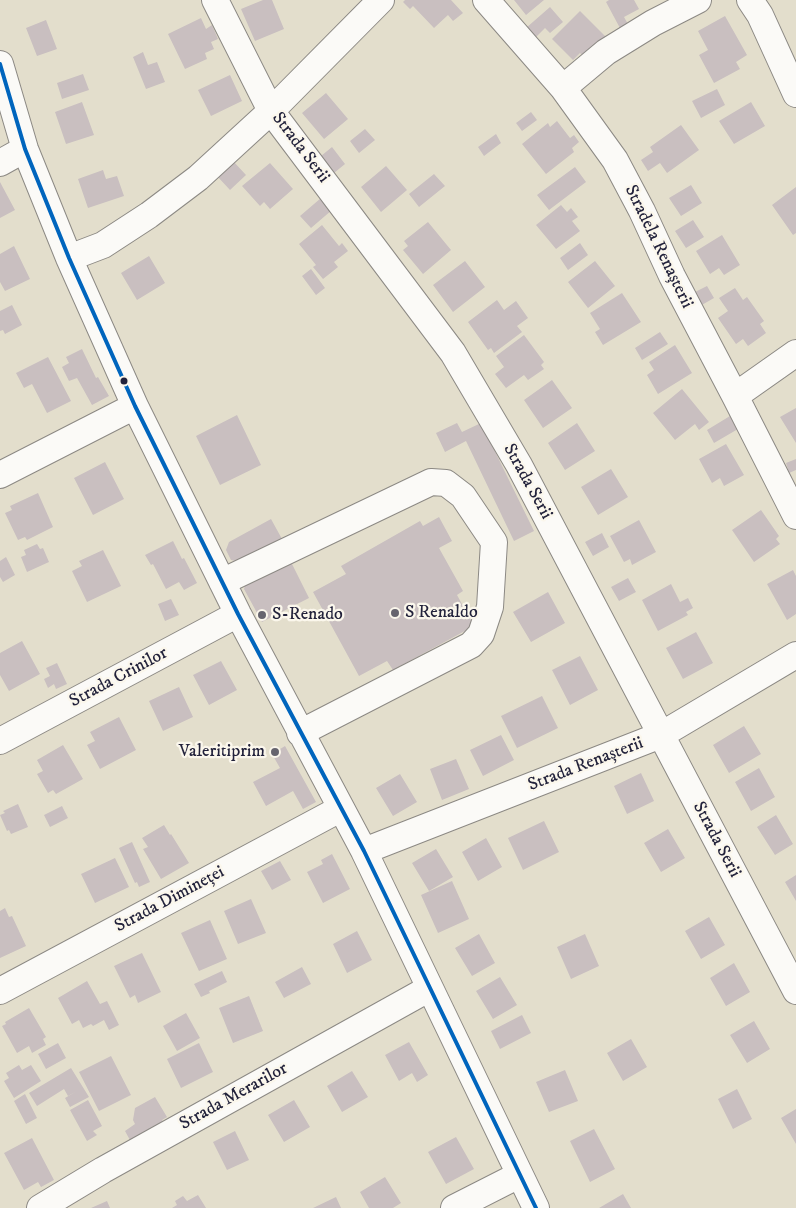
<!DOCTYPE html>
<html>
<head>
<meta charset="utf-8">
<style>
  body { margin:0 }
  canvas { display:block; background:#e3decc }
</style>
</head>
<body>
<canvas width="796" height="1208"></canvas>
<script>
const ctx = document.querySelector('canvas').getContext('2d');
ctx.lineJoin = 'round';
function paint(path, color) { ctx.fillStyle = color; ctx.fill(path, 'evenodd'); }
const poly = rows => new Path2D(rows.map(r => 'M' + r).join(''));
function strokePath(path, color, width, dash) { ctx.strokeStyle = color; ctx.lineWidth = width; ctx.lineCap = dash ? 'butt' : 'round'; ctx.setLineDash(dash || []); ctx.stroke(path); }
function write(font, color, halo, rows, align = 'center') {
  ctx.font = font + ' "IM FELL DW Pica",serif'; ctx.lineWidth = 4.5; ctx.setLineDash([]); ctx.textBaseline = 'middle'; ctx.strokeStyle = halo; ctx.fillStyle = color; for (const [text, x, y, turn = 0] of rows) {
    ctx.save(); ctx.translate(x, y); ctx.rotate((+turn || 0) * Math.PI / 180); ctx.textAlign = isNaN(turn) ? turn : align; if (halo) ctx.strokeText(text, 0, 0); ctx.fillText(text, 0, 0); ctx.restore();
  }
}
const building = poly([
  [263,0,272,0,284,29,255,41,241,9],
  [405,0,451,0,463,13,453,21,448,15,434,28,413,6,410,9,403,2],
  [514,0,544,0,526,15],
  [609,0,634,0,639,9,624,17,629,26,621,30,606,2],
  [550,7,563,22,550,33,545,28,535,38,526,28],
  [580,11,606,37,585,58,580,53,573,60,552,39],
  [725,16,747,55,736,62,740,69,714,83,699,55,708,50,698,31],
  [201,18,206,29,212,25,218,39,211,42,214,49,205,53,207,59,185,69,168,34],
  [46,20,57,49,37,56,26,28],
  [143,52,148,65,157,62,165,82,146,89,133,57],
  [83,74,89,90,62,99,57,83],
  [230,75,242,101,211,116,198,90],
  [717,89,725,105,701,118,692,101],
  [326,93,348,119,324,139,302,113],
  [82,102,94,135,66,144,55,112],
  [751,102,765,126,734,144,719,121],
  [531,112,537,120,522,131,516,123],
  [557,121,570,138,574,135,579,142,572,148,574,152,546,174,522,144,548,123,550,127],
  [681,125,699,150,667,173,660,163,648,171,641,160,653,152,650,147],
  [365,129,375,140,359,153,350,141],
  [496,134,501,143,484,156,478,147],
  [332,147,345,164,334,173,321,156],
  [233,161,246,175,230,190,217,176],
  [270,163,293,189,270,209,264,202,260,206,242,186],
  [386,166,407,190,381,212,361,187],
  [575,167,586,182,549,210,537,195],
  [103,170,106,179,117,176,124,196,88,208,78,179],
  [434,174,445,186,419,207,409,194],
  [0,182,15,210,0,218],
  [691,185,702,203,681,216,669,198],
  [796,187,796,233,793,235,772,205],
  [321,198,332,210,311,228,300,216],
  [561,205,567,212,571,208,578,217,572,221,580,231,556,249,536,225],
  [693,220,704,237,686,248,675,231],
  [428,222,451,250,423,274,403,250,408,246,404,241],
  [322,225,339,246,342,243,348,251,334,262,338,267,323,279,313,267,316,265,299,244],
  [722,235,740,265,724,275,719,268,710,274,696,251],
  [580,243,588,255,568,270,560,258],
  [14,246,30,279,5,291,0,282,0,254],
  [149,256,165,283,137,300,121,273],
  [465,261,485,287,453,312,433,285],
  [595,261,615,286,588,308,568,282],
  [311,269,325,288,316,295,302,276],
  [707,286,714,298,700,306,693,293],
  [735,288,743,300,747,297,764,321,760,324,766,333,748,346,743,339,736,344,718,318,728,311,719,298],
  [622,293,641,322,603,345,595,332,600,329,590,313],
  [497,300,504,310,516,301,528,318,517,326,522,332,494,353,491,348,488,350,468,322],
  [12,305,22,325,5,334,3,330,0,331,0,311],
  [660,332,668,344,642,360,635,348],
  [524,335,544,362,541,365,544,369,528,380,524,375,506,388,495,374,504,367,496,356],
  [675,345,692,373,658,394,647,375,654,370,649,362],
  [82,349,96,378,98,377,109,396,92,405,77,378,69,381,62,367,69,363,66,357],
  [48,357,71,401,47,413,32,384,24,388,16,373],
  [552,380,572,408,543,428,524,400],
  [682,389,709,422,699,430,695,424,675,440,653,413],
  [796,408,796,443,780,417],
  [237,415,261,465,220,485,196,436],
  [730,416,738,429,714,443,707,430],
  [457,423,462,432,481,423,534,531,514,541,466,441,445,452,436,433],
  [577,423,595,451,565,470,548,443],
  [726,444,744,475,724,486,720,478,712,483,699,459],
  [796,459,796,470,789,473,786,463],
  [105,462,124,499,93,515,74,478],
  [611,469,628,497,598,515,581,487],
  [38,493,53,527,27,540,25,537,18,540,5,513,12,510,10,506],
  [761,510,779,536,776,539,780,544,754,562,732,530],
  [439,517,452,541,439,548,463,591,457,595,474,626,393,670,387,661,359,676,313,592,346,574,341,566,420,521,423,526],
  [271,519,282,539,240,562,231,560,226,550,229,542],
  [639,520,656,552,632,565,630,559,624,562,610,536],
  [602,533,609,547,593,556,585,542],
  [173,541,182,559,184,558,197,583,184,590,179,582,166,589,153,564,151,565,145,555],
  [37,544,40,549,43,548,49,562,27,572,21,557,26,555,24,550],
  [103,550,121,586,87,602,72,571,82,566,79,561],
  [6,557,15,575,3,582,0,577,0,561],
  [284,562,292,564,309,598,262,622,244,589,246,581],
  [793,570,796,576,796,614,787,620,767,584],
  [628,578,636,592,619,601,611,587],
  [671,584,680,602,688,598,693,608,686,612,688,615,658,631,642,600],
  [548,592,565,623,531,642,513,612],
  [171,599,179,615,165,621,158,604],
  [696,632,713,663,683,679,666,648],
  [22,641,40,674,9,691,0,675,0,653],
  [580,656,598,690,570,705,552,670],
  [221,661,237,690,209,705,193,675],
  [57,663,67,684,56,689,54,684,48,688,44,679,50,676,46,668],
  [179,687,193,717,163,731,149,701],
  [542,696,558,728,517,748,501,716],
  [119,717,136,750,100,769,87,745,95,741,90,732],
  [744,726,761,754,729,773,713,745],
  [501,735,514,760,483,776,470,750],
  [63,745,83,779,56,794,53,790,48,793,37,774,43,771,37,760],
  [285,746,316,802,303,809,293,791,266,806,253,782,280,768,272,754],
  [456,759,469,789,442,800,430,769],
  [759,768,775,797,751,811,735,782],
  [641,773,654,801,627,814,614,786],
  [400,774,417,802,393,816,376,788],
  [18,804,28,827,11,834,9,830,7,831,0,815,5,813,3,811],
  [62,806,68,818,50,827,44,815],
  [776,815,793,844,775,855,757,827],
  [544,821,559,852,523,870,508,838],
  [164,825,170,835,171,834,189,863,161,879,143,849,148,847,142,838],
  [668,829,685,858,661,872,644,843],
  [486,838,502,867,478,881,462,852],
  [132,842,150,882,139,887,137,882,135,883,119,848],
  [436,849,453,877,429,891,412,863],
  [332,854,350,889,323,903,307,872,323,864,321,860],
  [115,858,129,887,95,903,81,874],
  [280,861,291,880,272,890,261,871],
  [796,875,796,901,785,882],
  [452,881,469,919,438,933,421,895],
  [251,899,266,933,238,944,224,911],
  [5,908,9,917,12,916,26,946,0,958,0,911],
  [709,917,725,945,701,959,685,931],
  [210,920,227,959,199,971,181,933],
  [357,931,372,960,347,973,333,944],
  [479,934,495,963,472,976,455,948],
  [585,934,599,966,571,979,557,947],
  [142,953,161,992,138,1003,135,995,130,998,114,966],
  [734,963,750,992,726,1006,710,978],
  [302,967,311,984,284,998,275,982],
  [222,971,227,982,209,991,210,993,201,997,194,984],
  [500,977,517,1005,493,1019,476,991],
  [87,981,100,1004,107,1001,119,1025,109,1030,104,1020,93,1026,91,1024,83,1028,79,1020,72,1024,58,998],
  [249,996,263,1031,233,1043,219,1008],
  [29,1008,46,1037,43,1039,46,1045,32,1053,29,1046,17,1053,2,1026,6,1024,5,1022],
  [186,1013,200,1038,177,1051,163,1026],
  [522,1015,531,1033,500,1049,491,1031],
  [754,1021,770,1049,747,1063,730,1035],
  [631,1039,647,1067,623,1081,607,1053],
  [409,1042,428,1075,417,1082,412,1073,399,1081,385,1055],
  [58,1043,66,1058,46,1069,38,1054],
  [199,1043,213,1072,181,1088,167,1059],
  [111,1056,131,1095,99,1111,79,1072],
  [19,1065,22,1070,31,1065,41,1081,14,1098,4,1081,9,1078,6,1073],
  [71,1068,89,1097,70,1107,65,1098,77,1091,68,1096,64,1089,37,1106,29,1093],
  [565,1070,578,1101,549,1112,536,1082],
  [352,1071,368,1097,342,1112,327,1086],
  [737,1089,752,1119,733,1129,718,1099],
  [25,1094,37,1118,26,1124,14,1101],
  [155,1097,167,1117,162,1120,164,1123,131,1142,125,1131,135,1124,133,1120,135,1108],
  [88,1100,102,1126,93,1131,97,1135,87,1141,70,1110],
  [294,1100,310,1127,284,1142,268,1115],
  [796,1109,796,1144,781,1118],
  [594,1129,615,1169,590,1182,570,1141],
  [235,1131,249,1160,227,1170,213,1142],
  [456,1137,474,1169,446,1184,428,1152],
  [32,1138,54,1180,41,1187,38,1182,24,1190,4,1153],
  [385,1177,401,1203,393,1208,369,1208,360,1192],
  [623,1194,631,1208,599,1208],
  [198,1195,206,1208,172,1208,177,1205,175,1201,183,1196,187,1201],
  [336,1197,341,1208,313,1208],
  [107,1201,110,1208,91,1208]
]);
const minor = poly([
  [215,0,271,111,453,353,519,465,796,991],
  [486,0,563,88,615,160,642,211,672,276,735,396,796,516],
  [750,0,760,15,796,94],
  [0,64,25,149,69,258,135,406,238,614,364,851,536,1208],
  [563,88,606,52,653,23,698,0],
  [0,163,25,149],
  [69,258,103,245,149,215,198,178,271,111,381,0],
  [735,396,796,353],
  [0,475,135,406],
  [222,582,431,482,446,483,463,496,494,542,490,607,481,634,471,645,300,733],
  [0,741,238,614],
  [364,851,661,735,796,655],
  [0,991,340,809],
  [40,1208,103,1170,430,988],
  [454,1208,519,1175]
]);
const bus1 = poly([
  [0,64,25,149,69,258,135,406,238,614,364,851,536,1208]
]);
const markers = [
  [124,381,4.5,"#22223b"],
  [395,613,5,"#66646e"],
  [262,615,5,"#66646e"],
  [275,752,5,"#66646e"]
];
const streetNames = [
  ["Strada Serii",300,148,53],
  ["Stradela Renașterii",658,247,64],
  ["Strada Serii",527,482,61],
  ["Strada Crinilor",119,678,-28],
  ["Strada Renașterii",586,765,-21],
  ["Strada Serii",716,840,62],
  ["Strada Dimineței",170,900,-28],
  ["Strada Merarilor",234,1097,-29]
];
const poiNames = [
  ["S Renaldo",405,613],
  ["S-Renado",272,615],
  ["Valeritiprim",265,752,"right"]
];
paint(building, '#c9bfc0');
strokePath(minor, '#8c8984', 28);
strokePath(minor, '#fbfaf7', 26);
strokePath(bus1, '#0065bd', 4);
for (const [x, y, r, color] of markers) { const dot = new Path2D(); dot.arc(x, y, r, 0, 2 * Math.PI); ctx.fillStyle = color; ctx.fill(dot); strokePath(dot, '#fbf7ec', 2); }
write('18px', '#22223b', '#fbf7ec', streetNames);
write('18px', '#22223b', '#fbf7ec', poiNames, 'left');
</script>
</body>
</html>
